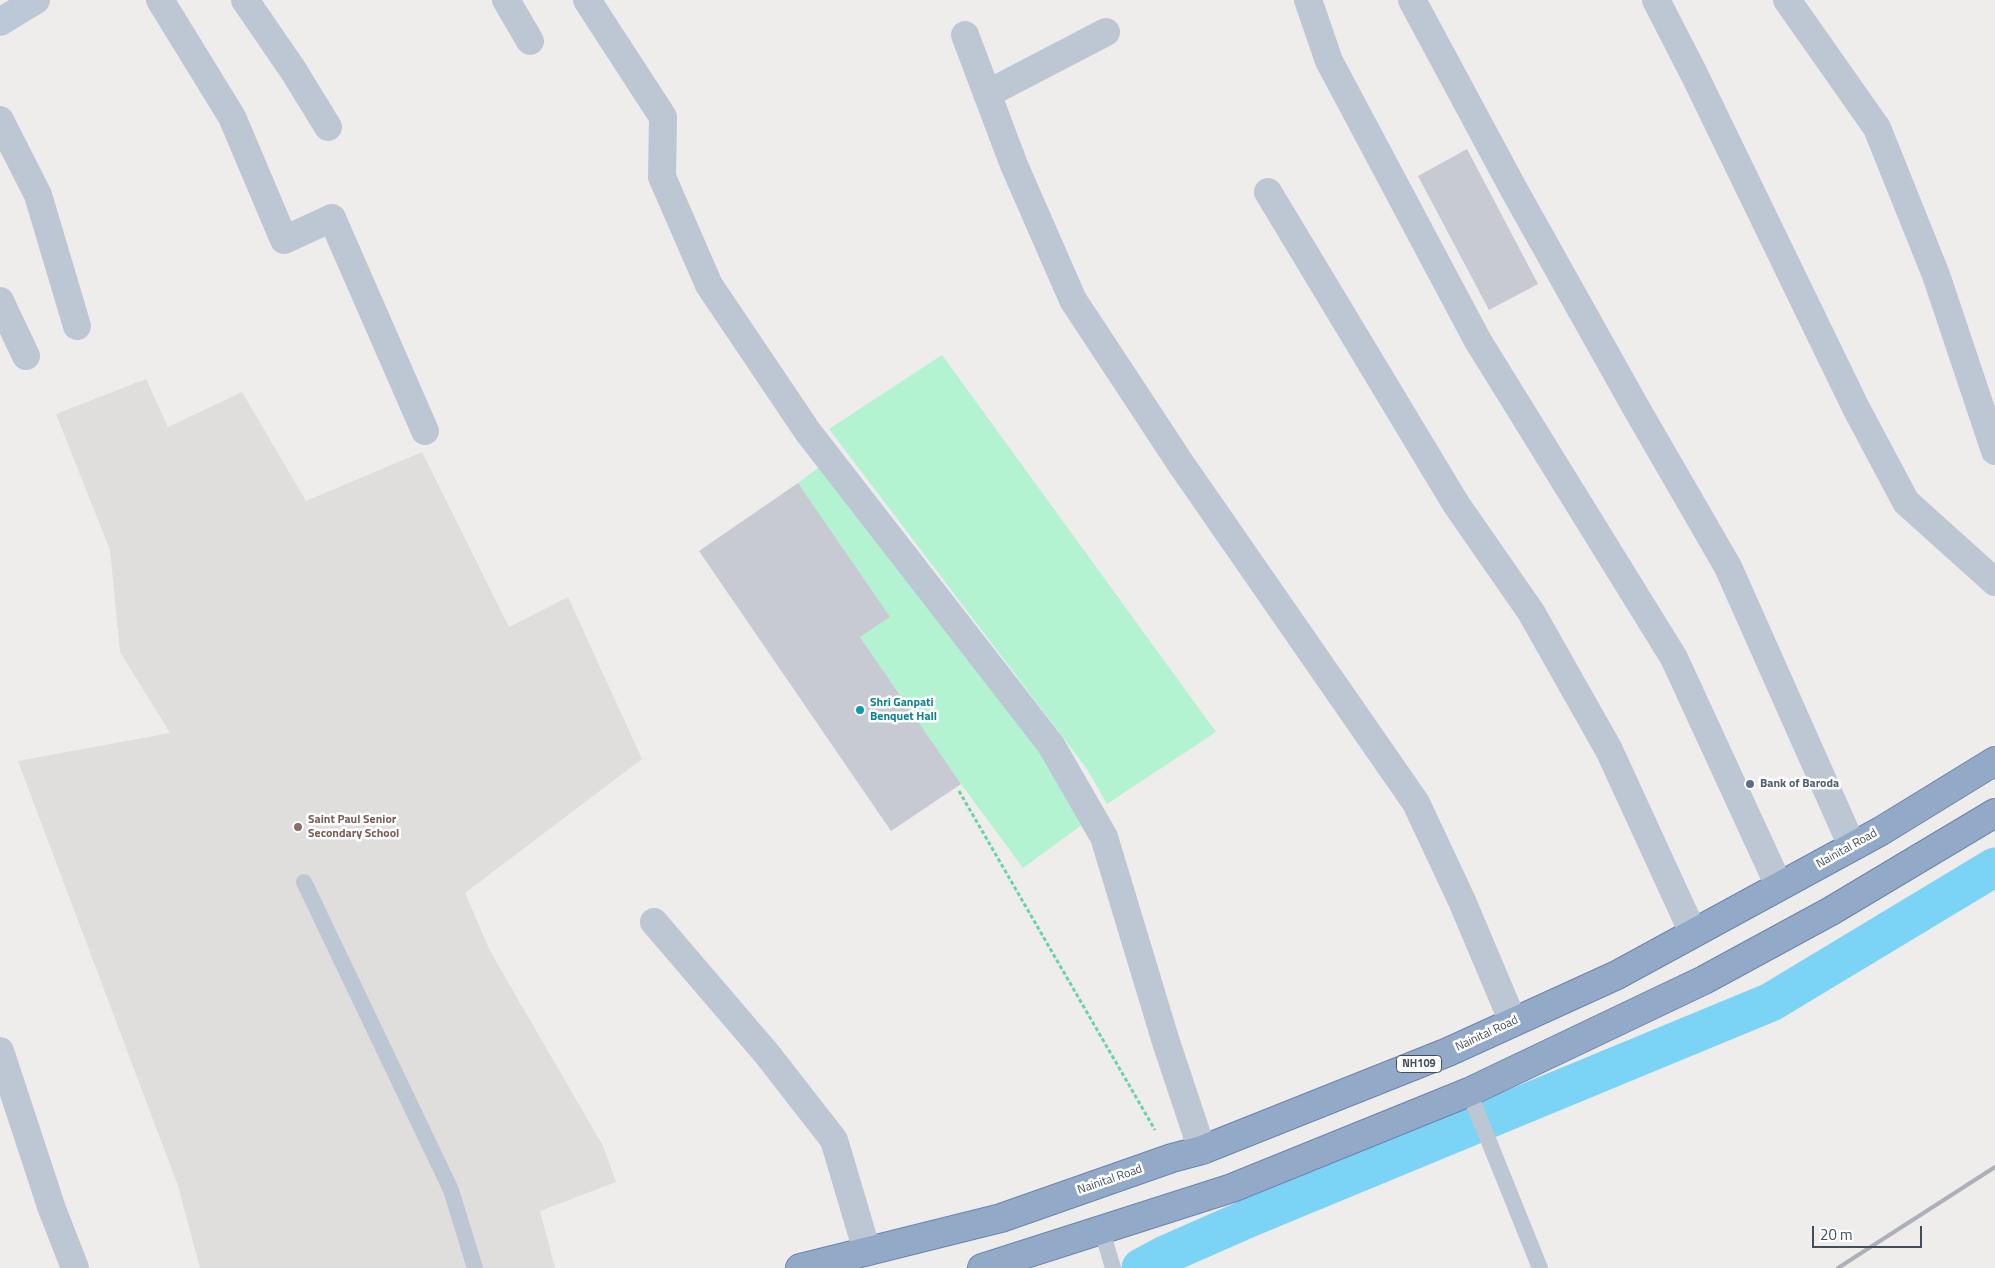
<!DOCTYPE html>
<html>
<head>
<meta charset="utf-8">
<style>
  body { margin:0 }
  #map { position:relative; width:1995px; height:1268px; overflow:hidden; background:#efecec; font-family:"Titillium Web",sans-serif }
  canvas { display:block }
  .scale { position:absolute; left:1812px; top:1226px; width:110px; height:22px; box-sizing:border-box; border:2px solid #424e5b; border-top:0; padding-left:6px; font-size:15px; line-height:18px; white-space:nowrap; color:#424e5b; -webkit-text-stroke:4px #fff; paint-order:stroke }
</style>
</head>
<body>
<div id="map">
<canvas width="1995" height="1268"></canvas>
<div class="scale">20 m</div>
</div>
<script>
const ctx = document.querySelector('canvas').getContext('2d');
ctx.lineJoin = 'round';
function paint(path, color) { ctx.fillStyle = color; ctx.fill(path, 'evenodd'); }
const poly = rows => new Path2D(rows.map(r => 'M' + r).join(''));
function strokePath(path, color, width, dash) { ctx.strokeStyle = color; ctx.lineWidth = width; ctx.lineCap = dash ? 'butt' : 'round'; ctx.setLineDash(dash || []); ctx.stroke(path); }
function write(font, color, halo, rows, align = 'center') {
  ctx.font = font + ' "Titillium Web",sans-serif'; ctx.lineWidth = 5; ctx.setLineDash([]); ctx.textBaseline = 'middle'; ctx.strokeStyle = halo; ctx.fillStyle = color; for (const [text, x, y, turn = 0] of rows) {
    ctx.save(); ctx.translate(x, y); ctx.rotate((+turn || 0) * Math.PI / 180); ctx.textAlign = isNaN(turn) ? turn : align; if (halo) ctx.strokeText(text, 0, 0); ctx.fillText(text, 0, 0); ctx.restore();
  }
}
const education = poly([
  [146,379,168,427,242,392,306,501,422,452,509,627,568,597,642,759,465,893,490,951,603,1146,616,1182,540,1211,555,1268,200,1268,178,1186,18,761,170,733,120,652,110,550,56,414]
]);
const green = poly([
  [942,355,1216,732,1107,804,1087,769,829,429],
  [822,465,1035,744,1083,824,1023,868,961,784,860,637,889,617,798,483]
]);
const canal = poly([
  [1141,1268,1167,1254,1249,1218,1771,1002,1995,867]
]);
const building = poly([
  [1467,149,1538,284,1489,310,1418,176],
  [798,483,890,617,860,637,961,784,891,831,699,551]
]);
const path = poly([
  [959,791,1155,1130]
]);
const service = poly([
  [304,882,451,1190,475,1268],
  [1469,1092,1540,1268],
  [1102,1231,1113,1268]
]);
const minor = poly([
  [160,0,232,117,284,240,332,218,425,431],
  [245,0,293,70,328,127],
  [506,0,530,41],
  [587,0,663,117,662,177,709,285,808,432,1051,745,1104,837,1166,1042,1202,1150],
  [1308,0,1329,61,1478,341,1674,658,1779,886],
  [1412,0,1513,188,1635,406,1728,567,1852,846],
  [1656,0,1694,74,1856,408,1906,502,1995,582],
  [1787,0,1877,128,1936,275,1995,451],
  [965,35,1014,165,1073,300,1181,464,1416,803,1462,901,1513,1022],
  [987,94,1106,32],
  [0,120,38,195,77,326],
  [1268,192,1456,504,1531,612,1609,750,1693,933],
  [0,301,26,356],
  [654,922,767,1054,834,1140,867,1251],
  [0,1051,52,1209,75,1268]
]);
const secondary = poly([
  [0,22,36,0]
]);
const trunk = poly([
  [800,1268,1001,1218,1172,1158,1202,1150,1448,1052,1617,975,1881,831,1995,761],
  [982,1268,1232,1188,1469,1092,1704,980,1831,911,1995,813]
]);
const rail = poly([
  [1838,1268,1995,1167]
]);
const markers = [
  [860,710,5,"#0f9aa8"],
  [1750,784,5,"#5c6f8a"],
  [298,827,5,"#8d6e63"]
];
const shields = [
  [1419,1064,45]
];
const shieldNames = [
  ["NH109",1419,1064]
];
const cultureNames = [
  ["Shri Ganpati",870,703],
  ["Benquet Hall",870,717]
];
const serviceNames = [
  ["Bank of Baroda",1760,784]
];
const educationNames = [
  ["Saint Paul Senior",308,820],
  ["Secondary School",308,834]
];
const streetNames = [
  ["Nainital Road",1847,849,-29],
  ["Nainital Road",1487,1034,-25],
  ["Nainital Road",1110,1180,-19]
];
paint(education, '#e0dddd');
paint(green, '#b3f3d1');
strokePath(canal, '#7bd3f6', 39);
paint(building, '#c7cad3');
strokePath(trunk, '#6984ad', 30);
strokePath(path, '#68d5a7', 3, [4, 2.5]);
strokePath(service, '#bdc7d4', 16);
strokePath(minor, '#bdc7d4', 28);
strokePath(secondary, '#bcc7d8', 28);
strokePath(trunk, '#92aac8', 28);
strokePath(rail, '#adb0b8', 4);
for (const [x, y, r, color] of markers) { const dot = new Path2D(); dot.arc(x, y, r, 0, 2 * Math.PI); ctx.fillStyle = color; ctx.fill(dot); strokePath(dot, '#fff', 2); }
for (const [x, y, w] of shields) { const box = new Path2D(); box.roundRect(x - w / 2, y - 8.5, w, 17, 4); ctx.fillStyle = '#fff'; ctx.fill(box); strokePath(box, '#424e5b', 1); }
write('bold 11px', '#424e5b', null, shieldNames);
write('bold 12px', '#0d838f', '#fff', cultureNames, 'left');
write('bold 12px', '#4e5e75', '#fff', serviceNames, 'left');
write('bold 12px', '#785e54', '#fff', educationNames, 'left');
write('12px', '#424e5b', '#fff', streetNames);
</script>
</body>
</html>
